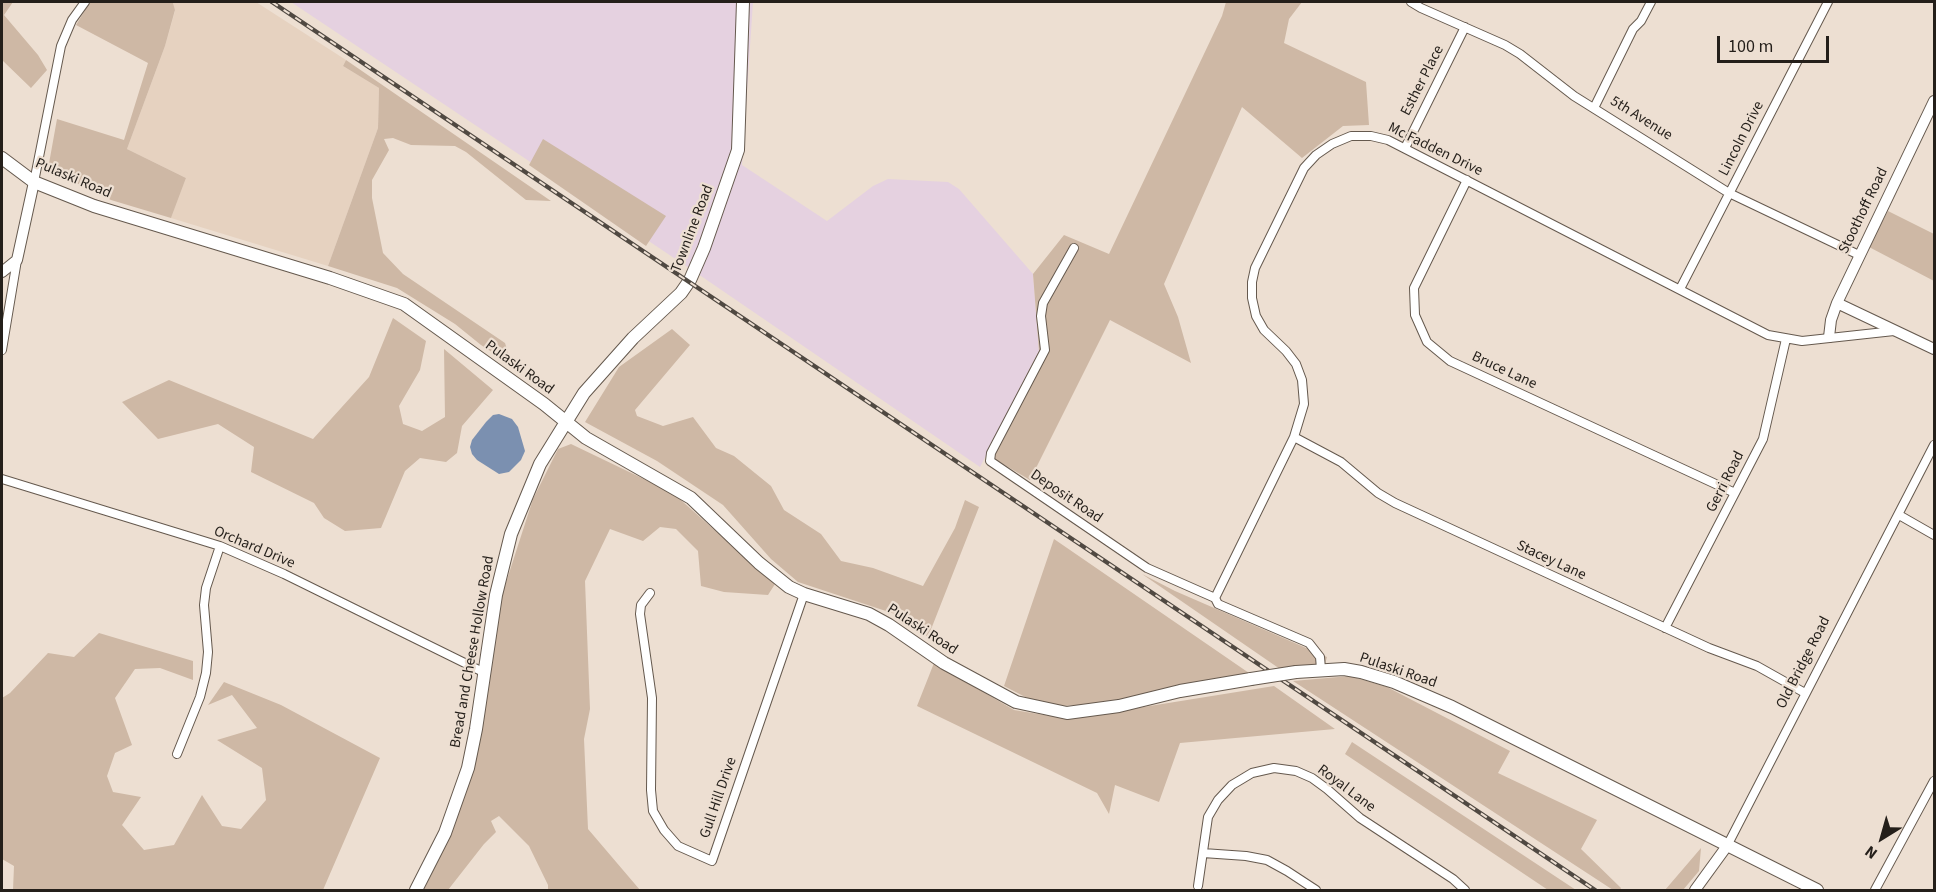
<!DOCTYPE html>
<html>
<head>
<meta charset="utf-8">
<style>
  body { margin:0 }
  #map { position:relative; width:1936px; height:892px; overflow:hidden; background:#eddfd2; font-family:"Source Sans 3",sans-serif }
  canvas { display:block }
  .frame { position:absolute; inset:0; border:3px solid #241f1a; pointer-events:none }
  .north { position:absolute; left:1852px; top:808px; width:60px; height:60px; -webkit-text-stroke:4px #eddfd2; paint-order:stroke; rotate:217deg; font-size:16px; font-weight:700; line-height:24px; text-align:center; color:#241f1a }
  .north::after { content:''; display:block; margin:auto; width:21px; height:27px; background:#241f1a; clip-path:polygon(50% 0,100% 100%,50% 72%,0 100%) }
  .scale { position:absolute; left:1717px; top:36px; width:112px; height:27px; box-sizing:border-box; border:3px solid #241f1a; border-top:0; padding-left:8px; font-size:18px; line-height:21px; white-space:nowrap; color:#241f1a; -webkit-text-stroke:4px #eddfd2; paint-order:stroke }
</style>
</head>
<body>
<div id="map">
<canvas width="1936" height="892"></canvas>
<div class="frame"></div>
<div class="north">N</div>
<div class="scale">100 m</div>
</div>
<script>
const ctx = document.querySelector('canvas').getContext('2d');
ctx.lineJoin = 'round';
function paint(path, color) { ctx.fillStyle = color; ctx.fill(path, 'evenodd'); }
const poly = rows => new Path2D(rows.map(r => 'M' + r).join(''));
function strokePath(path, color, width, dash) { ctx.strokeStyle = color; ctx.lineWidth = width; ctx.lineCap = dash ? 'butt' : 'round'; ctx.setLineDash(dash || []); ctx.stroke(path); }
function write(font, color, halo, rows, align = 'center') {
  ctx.font = font + ' "Source Sans 3",sans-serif'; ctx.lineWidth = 4.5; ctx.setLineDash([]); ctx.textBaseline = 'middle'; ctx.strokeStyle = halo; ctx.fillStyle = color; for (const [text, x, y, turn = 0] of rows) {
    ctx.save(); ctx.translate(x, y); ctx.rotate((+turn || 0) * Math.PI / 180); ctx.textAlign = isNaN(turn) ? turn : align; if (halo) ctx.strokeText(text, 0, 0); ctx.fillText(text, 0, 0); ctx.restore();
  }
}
const built = poly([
  [170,2,256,2,346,60,343,66,379,88,378,128,328,266,171,218,186,178,127,149,165,46,175,11,173,3]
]);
const industrial = poly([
  [291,2,753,2,742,165,827,221,873,186,888,179,948,182,959,189,1033,274,1039,351,980,467,701,276]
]);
const green = poly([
  [2,2,13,2,4,15,38,55,47,70,31,88,2,60],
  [90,2,173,3,175,10,165,46,127,149,186,178,171,218,111,200,48,169,57,119,124,140,148,63,76,25],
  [1226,2,1302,2,1289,19,1284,43,1366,82,1369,125,1343,126,1302,158,1242,107,1164,284,1178,317,1191,363,1110,320,1030,480,986,454,1039,351,1033,274,1064,235,1109,254,1222,16],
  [346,60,551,201,526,200,466,152,455,146,411,145,393,138,384,139,389,150,372,180,372,198,383,253,403,274,505,343,512,365,481,345,455,324,397,288,328,266,378,128,379,88,343,66],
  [543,139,666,216,646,246,529,165],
  [1888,211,1934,234,1934,281,1869,247],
  [393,318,426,341,420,370,399,406,403,424,422,431,445,417,444,349,493,390,462,426,457,453,446,462,420,458,405,471,381,528,345,531,324,518,314,503,251,472,254,447,218,424,158,439,122,402,169,380,313,439,369,377],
  [672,329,690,345,635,410,637,416,663,426,693,417,716,448,734,456,771,486,784,510,821,534,841,561,873,568,923,586,955,528,965,500,979,507,928,637,901,616,798,582,771,559,723,505,657,461,585,422,619,367],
  [571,444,673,493,775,584,768,595,724,592,701,586,698,551,676,529,660,527,643,541,610,529,585,581,590,709,584,739,588,829,640,890,548,890,548,885,529,846,499,816,491,821,496,832,484,844,448,890,421,890,466,784,501,598,533,499,558,449],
  [1054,539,1249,673,1099,704,1059,706,1033,701,1004,686],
  [1142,574,1175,591,1327,657,1325,664,1280,669],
  [99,633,193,661,193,680,160,668,135,669,115,698,132,745,115,753,107,776,113,792,141,797,122,825,144,850,174,845,202,795,222,826,241,829,266,800,262,768,217,740,257,728,232,695,208,705,224,682,281,705,380,758,323,890,13,890,14,866,2,859,2,698,10,693,48,653,74,657],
  [934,663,1014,710,1069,719,1274,686,1335,729,1180,743,1159,802,1115,785,1109,814,1097,793,917,706],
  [1350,676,1387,687,1510,751,1498,773,1597,820,1581,849,1621,888,1620,890,1613,890,1293,681],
  [1352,742,1576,890,1548,890,1345,754],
  [1701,848,1699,871,1683,890,1665,890]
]);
const water = poly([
  [499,414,512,419,518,427,525,451,521,460,509,472,499,474,477,460,472,454,470,447,472,440,486,422,493,415]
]);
const minor = poly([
  [1411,2,1421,8,1505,45,1520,54,1574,96,1729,193,1859,255],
  [1594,108,1633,29,1641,21,1651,2],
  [1405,148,1465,27],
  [1467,180,1414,288,1415,315,1427,342,1450,361,1735,493],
  [34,182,61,46,72,20,85,2],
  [1074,248,1043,303,1041,316,1045,350,991,453,990,461,1147,568,1215,598,1218,604,1309,643,1320,657,1321,669],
  [1680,289,1828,2],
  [2,350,17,260],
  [1294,437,1341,462,1378,493,1395,503,1709,648,1757,666,1805,693],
  [2,479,220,546,284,574,483,672],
  [1899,515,1934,535],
  [650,593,641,605,640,614,652,698,651,790,653,811,664,830,678,846,712,861,804,594],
  [1215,598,1294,437,1304,404,1302,380,1296,364,1286,351,1264,330,1256,316,1252,298,1252,282,1255,268,1304,168,1316,155,1332,144,1351,136,1371,136,1388,140,1768,335,1802,341,1894,331],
  [1665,628,1763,439,1786,339],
  [177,754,200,697,206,673,208,652,204,605,206,588,220,546],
  [1727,846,1934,445],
  [1203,853,1246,856,1267,860,1287,871,1316,890],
  [1198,886,1208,817,1218,800,1232,785,1252,773,1274,768,1296,771,1312,778,1327,789,1360,818,1453,879,1465,890],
  [1875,890,1934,781]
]);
const tertiary = poly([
  [2,272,17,260,34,182],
  [1837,303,1934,349],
  [1829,337,1831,320,1837,303,1934,101],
  [1695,890,1727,846]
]);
const secondary = poly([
  [2,158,34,182,94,206,330,278,404,304,544,404,586,438,691,498,759,563,789,587,804,594,869,614,889,625,944,663,1016,702,1067,713,1119,706,1180,691,1251,679],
  [1296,672,1344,669,1361,672,1394,682,1452,707,1817,890],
  [416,890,445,833,468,768,476,729,496,595,511,534,540,464,584,393,633,338,681,293,690,280,704,248,738,150,743,2]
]);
const rail = poly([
  [272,2,1595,890]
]);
const secondaryBridge = poly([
  [1251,679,1296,672]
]);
const streetNames = [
  ["Esther Place",1423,81,-63],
  ["5th Avenue",1641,119,32],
  ["Lincoln Drive",1742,139,-63],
  ["Mc Fadden Drive",1435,150,26],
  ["Pulaski Road",73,179,23],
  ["Stoothoff Road",1864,211,-64],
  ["Townline Road",693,229,-69],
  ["Pulaski Road",519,368,36],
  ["Bruce Lane",1504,371,25],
  ["Gerri Road",1726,482,-63],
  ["Deposit Road",1066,497,34],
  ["Orchard Drive",254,548,23],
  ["Stacey Lane",1551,561,25],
  ["Pulaski Road",922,630,33],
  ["Bread and Cheese Hollow Road",473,652,-80],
  ["Old Bridge Road",1804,663,-63],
  ["Pulaski Road",1398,671,19],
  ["Royal Lane",1346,789,37],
  ["Gull Hill Drive",719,798,-71]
];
paint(built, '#e6d2c0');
paint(industrial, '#e5d1e0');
paint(green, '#ceb8a5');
paint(water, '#7b90b0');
strokePath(minor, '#65594e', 10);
strokePath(tertiary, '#65594e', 12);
strokePath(secondary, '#65594e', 14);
strokePath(minor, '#fff', 8);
strokePath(tertiary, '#fff', 10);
strokePath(secondary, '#fff', 12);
strokePath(rail, '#504942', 4.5);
strokePath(rail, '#eddfd2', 2, [7]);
strokePath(secondaryBridge, '#65594e', 14, []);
strokePath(secondaryBridge, '#fff', 12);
write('15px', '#241f1a', '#eddfd2', streetNames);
</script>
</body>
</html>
